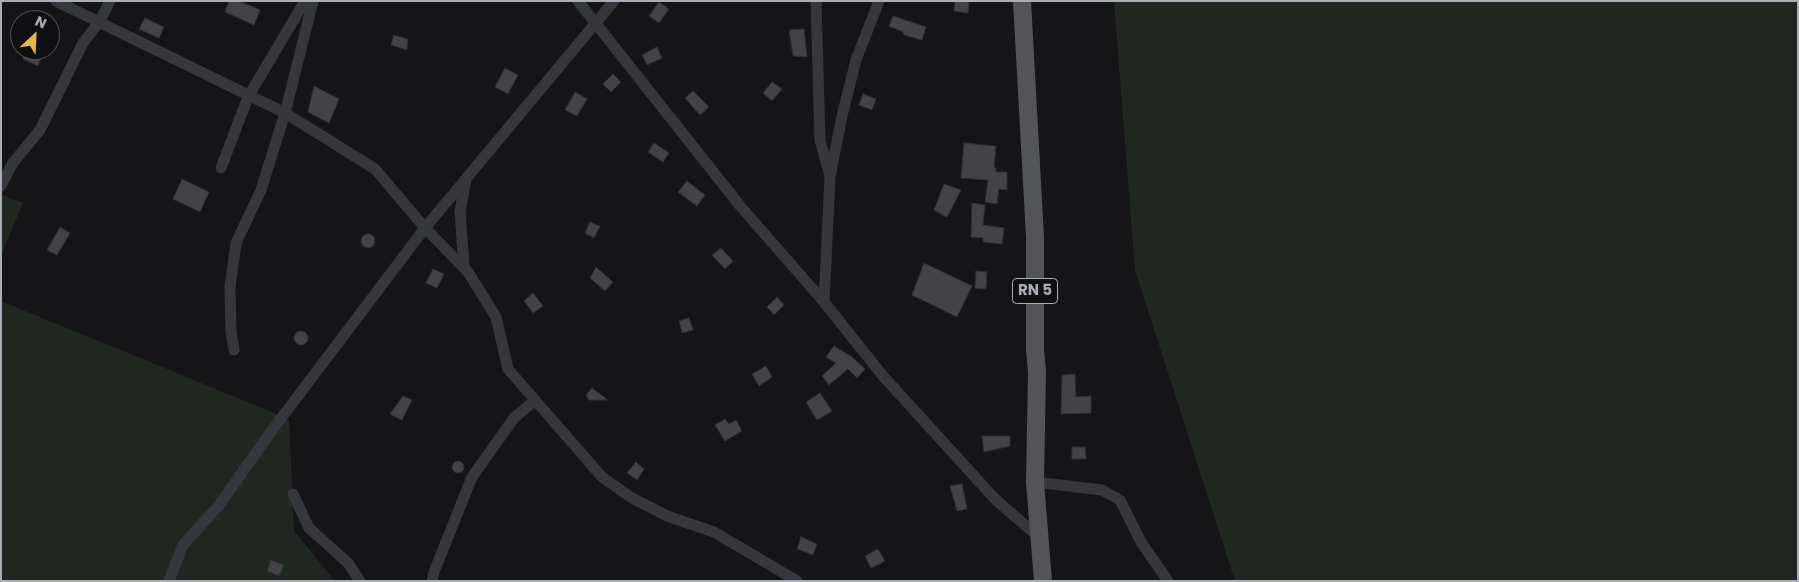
<!DOCTYPE html>
<html>
<head>
<meta charset="utf-8">
<style>
  body { margin:0 }
  #map { position:relative; width:1799px; height:582px; overflow:hidden; background:#151517; font-family:Poppins,sans-serif }
  canvas { display:block }
  .frame { position:absolute; inset:0; border:2px solid #a8acb6; pointer-events:none }
  .north { position:absolute; left:10px; top:10px; width:50px; height:50px; box-sizing:border-box; background:#101012; border:1px solid #4d4e54; border-radius:50%; rotate:25deg; font-size:14px; font-weight:700; line-height:20px; text-align:center; color:#a8acb6 }
  .north::after { content:''; display:block; margin:auto; width:18px; height:22px; background:#e6b73e; clip-path:polygon(50% 0,100% 100%,50% 72%,0 100%) }
</style>
</head>
<body>
<div id="map">
<canvas width="1799" height="582"></canvas>
<div class="frame"></div>
<div class="north">N</div>
</div>
<script>
const ctx = document.querySelector('canvas').getContext('2d');
ctx.lineJoin = 'round';
function paint(path, color) { ctx.fillStyle = color; ctx.fill(path, 'evenodd'); }
const poly = rows => new Path2D(rows.map(r => 'M' + r).join(''));
function strokePath(path, color, width, dash) { ctx.strokeStyle = color; ctx.lineWidth = width; ctx.lineCap = dash ? 'butt' : 'round'; ctx.setLineDash(dash || []); ctx.stroke(path); }
function write(font, color, halo, rows, align = 'center') {
  ctx.font = font + ' Poppins,sans-serif'; ctx.lineWidth = 5; ctx.setLineDash([]); ctx.textBaseline = 'middle'; ctx.strokeStyle = halo; ctx.fillStyle = color; for (const [text, x, y, turn = 0] of rows) {
    ctx.save(); ctx.translate(x, y); ctx.rotate((+turn || 0) * Math.PI / 180); ctx.textAlign = isNaN(turn) ? turn : align; if (halo) ctx.strokeText(text, 0, 0); ctx.fillText(text, 0, 0); ctx.restore();
  }
}
const green = poly([
  [1114,1,1798,1,1798,581,1235,581,1135,270],
  [1,194,23,203,1,255],
  [1,301,289,419,294,531,335,581,1,581]
]);
const building = poly([
  [229,1,239,1,260,10,254,25,225,12,229,1],
  [955,1,969,1,968,13,954,11,955,1],
  [659,2,669,9,659,23,649,16,659,2],
  [893,16,926,27,922,40,904,35,903,32,889,26,893,16],
  [145,18,164,27,159,38,139,29,145,18],
  [804,29,807,57,793,56,789,30,804,29],
  [394,35,408,39,407,50,391,45,394,35],
  [657,47,662,58,647,65,642,55,657,47],
  [27,50,42,56,38,66,23,59,27,50],
  [505,68,518,75,508,94,495,87,505,68],
  [613,74,621,82,611,92,603,84,613,74],
  [772,82,782,89,772,101,763,93,772,82],
  [314,86,339,99,329,123,308,112,314,86],
  [693,91,709,107,700,115,685,98,693,91],
  [575,92,587,99,577,116,565,110,575,92],
  [863,94,876,99,872,110,859,105,863,94],
  [654,143,669,153,663,162,648,152,654,143],
  [964,143,996,146,994,167,996,168,996,172,1007,172,1007,190,999,189,997,204,985,202,988,180,961,178,964,143],
  [182,179,209,192,200,212,173,199,182,179],
  [687,181,705,195,697,206,678,192,687,181],
  [944,184,961,190,947,217,934,210,944,184],
  [972,203,985,205,983,225,1004,228,1002,244,983,242,983,238,971,237,972,203],
  [590,222,600,226,594,238,585,233,590,222],
  [60,227,70,233,57,255,47,250,60,227],
  '361 241a7 7 0 1 1 14 0a7 7 0 1 1-14 0Z',
  [721,248,733,261,725,269,712,255,721,248],
  [924,263,972,286,957,317,912,295,924,263],
  [596,267,613,282,605,291,590,278,596,267],
  [433,269,444,274,437,288,426,283,433,269],
  [976,271,987,272,986,289,975,288,976,271],
  [533,293,543,306,533,313,524,301,533,293],
  [777,297,784,305,774,315,767,307,777,297],
  [689,318,693,330,682,333,679,321,689,318],
  '294 338a7 7 0 1 1 14 0a7 7 0 1 1-14 0Z',
  [834,346,852,357,865,369,857,378,848,369,829,385,822,376,836,363,826,357,834,346],
  [766,366,772,377,759,386,752,374,766,366],
  [1075,374,1076,397,1091,396,1091,413,1061,414,1062,375,1075,374],
  [592,388,608,400,589,400,586,395,592,388],
  [820,393,832,411,817,420,806,402,820,393],
  [403,396,412,400,402,420,390,414,403,396],
  [725,419,729,424,736,420,742,431,725,441,715,425,725,419],
  [982,436,1010,436,1010,446,984,452,982,436],
  [1072,447,1085,447,1086,459,1072,459,1072,447],
  '452 467a6 6 0 1 1 12 0a6 6 0 1 1-12 0Z',
  [636,462,644,469,637,480,627,473,636,462],
  [962,484,967,509,957,511,950,486,962,484],
  [801,537,817,544,813,555,797,549,801,537],
  [878,549,885,561,871,568,865,556,878,549],
  [271,560,284,565,279,576,267,571,271,560]
]);
const street = poly([
  [56,1,285,113,375,169,425,228,468,272,496,317,508,369,602,477,632,498,667,516,714,532,797,581],
  [578,1,741,207,824,302,883,376,995,499,1040,538],
  [816,1,820,140,829,173],
  [221,168,248,97,305,1],
  [1,186,12,164,40,130,83,43,100,21,110,1],
  [464,268,460,211,466,180],
  [824,302,830,177,842,116,856,60,879,1],
  [234,350,231,332,230,287,236,243,261,190,285,113,313,1],
  [1035,482,1102,490,1120,500,1141,542,1168,581],
  [293,494,309,528,348,563,360,581],
  [169,581,183,545,220,504,270,433,425,228,614,1],
  [432,581,434,572,472,477,514,418,535,400]
]);
const primary = poly([
  [1022,1,1035,237,1035,349,1037,372,1035,482,1043,581]
]);
const shields = [
  [1035,291,45]
];
const shieldNames = [
  ["RN 5",1035,291]
];
paint(green, '#202721');
paint(building, '#424247');
strokePath(building, '#302f33', 1);
strokePath(street, '#36373c', 11);
strokePath(primary, '#53545a', 18);
for (const [x, y, w] of shields) { const box = new Path2D(); box.roundRect(x - w / 2, y - 12.5, w, 25, 4); ctx.fillStyle = '#101012'; ctx.fill(box); strokePath(box, '#a8acb6', 1); }
write('bold 15px', '#a8acb6', null, shieldNames);
</script>
</body>
</html>
